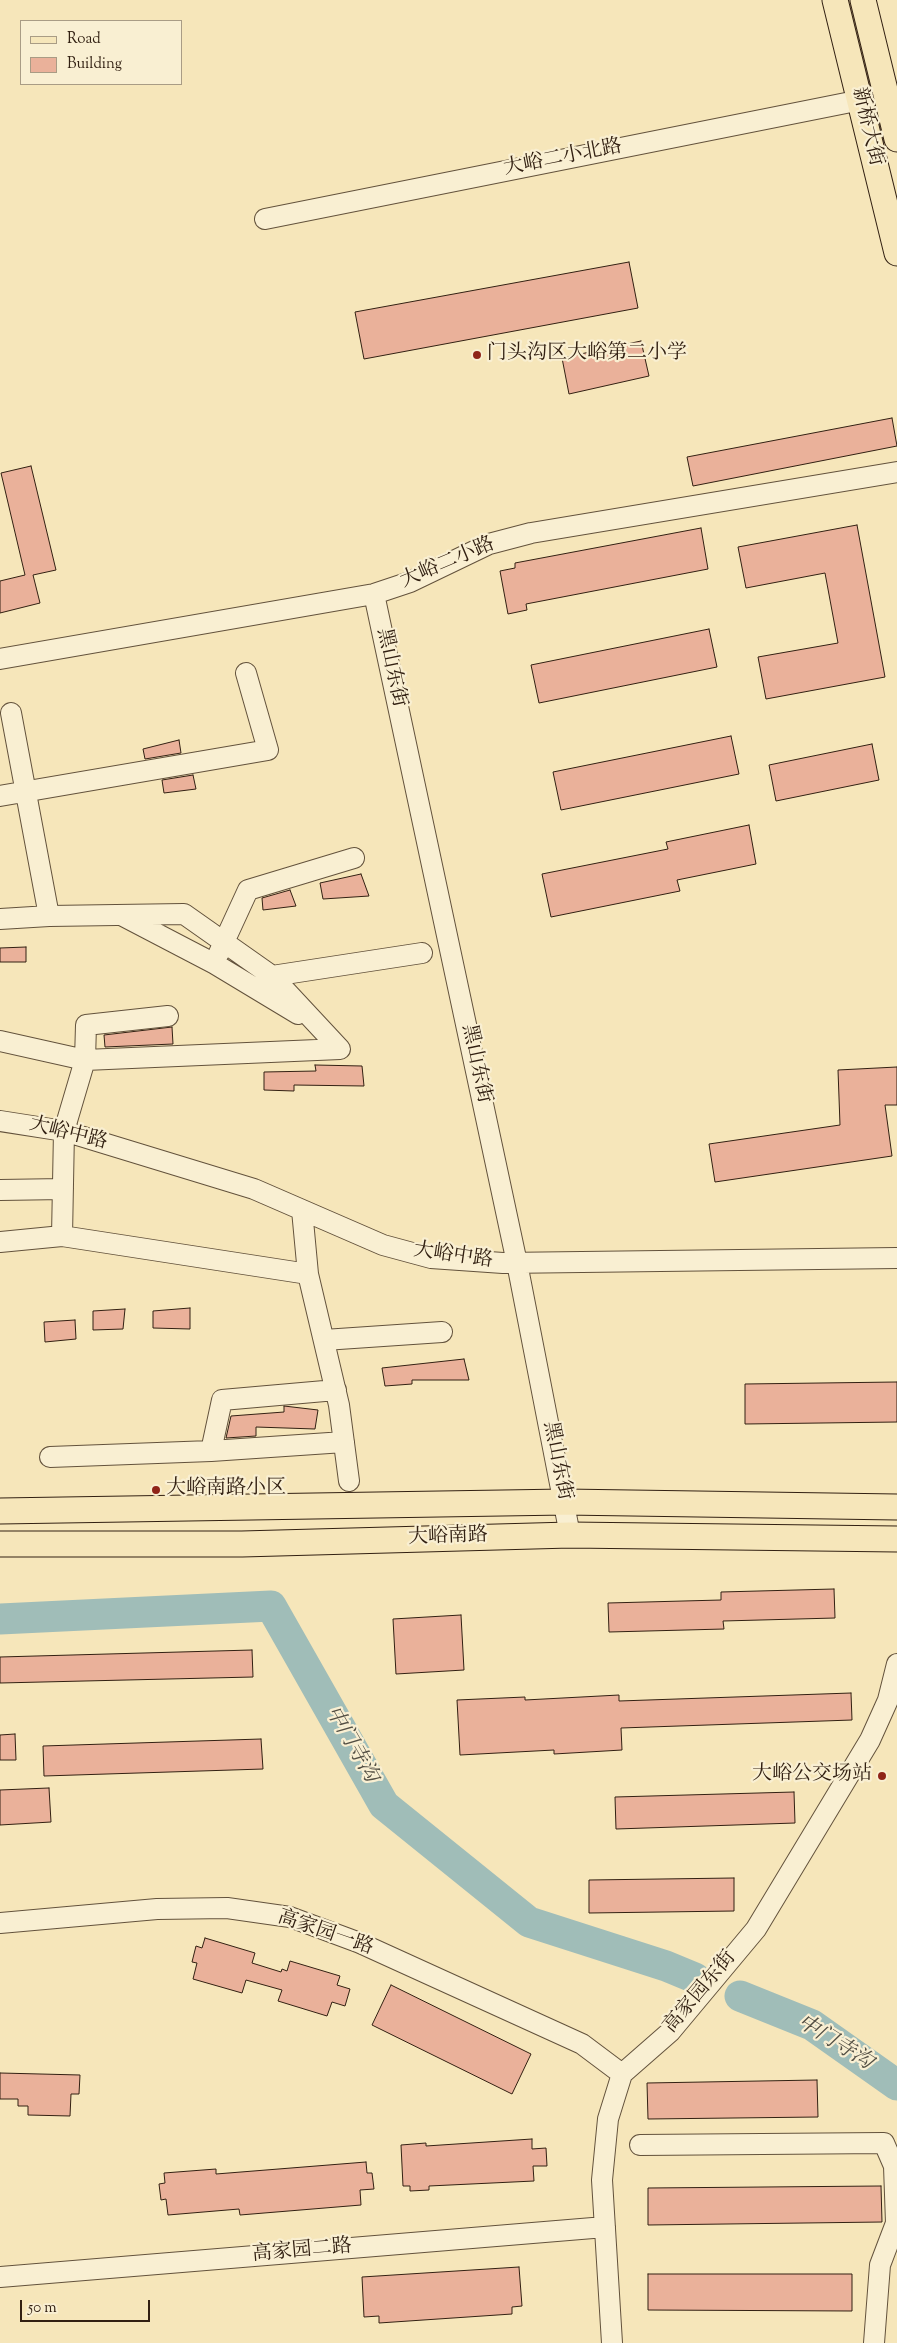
<!DOCTYPE html>
<html>
<head>
<meta charset="utf-8">
<style>
  body { margin:0 }
  #map { position:relative; width:897px; height:2343px; overflow:hidden; background:#f6e6ba; font-family:"Sorts Mill Goudy",serif }
  canvas { display:block }
  .legend { position:absolute; left:20px; top:20px; width:162px; height:65px; box-sizing:border-box; background:#f9efd2; border:1px solid #a99c85; margin:0; padding:6px 9px; list-style:none; font-size:15px; color:#322012 }
  .legend li { display:flex; align-items:center; gap:10px; height:25px }
  .legend b { width:25px; border:1px solid #a99c85 }
  .scale { position:absolute; left:20px; top:2300px; width:130px; height:22px; box-sizing:border-box; border:2px solid #322012; border-top:0; padding-left:6px; font-size:15px; line-height:18px; white-space:nowrap; color:#322012; -webkit-text-stroke:4px #f9efd2; paint-order:stroke }
</style>
</head>
<body>
<div id="map">
<canvas width="897" height="2343"></canvas>
<ul class="legend">
<li><b style="height:6px;background:#f6e6ba"></b>Road</li>
<li><b style="height:14px;background:#eab19a"></b>Building</li>
</ul>
<div class="scale">50 m</div>
</div>
<script>
const ctx = document.querySelector('canvas').getContext('2d');
ctx.lineJoin = 'round';
const poly = rows => new Path2D(rows.map(r => 'M' + r).join(''));
function strokePath(path, color, width, dash) { ctx.strokeStyle = color; ctx.lineWidth = width; ctx.lineCap = dash ? 'butt' : 'round'; ctx.setLineDash(dash || []); ctx.stroke(path); }
function paint(path, color) { ctx.fillStyle = color; ctx.fill(path, 'evenodd'); }
function write(font, color, halo, rows, align = 'center') {
  ctx.font = font + ' "Sorts Mill Goudy","Noto Serif SC",serif'; ctx.lineWidth = 4.5; ctx.setLineDash([]); ctx.textBaseline = 'middle'; ctx.strokeStyle = halo; ctx.fillStyle = color; for (const [text, x, y, turn = 0] of rows) {
    ctx.save(); ctx.translate(x, y); ctx.rotate((+turn || 0) * Math.PI / 180); ctx.textAlign = isNaN(turn) ? turn : align; if (halo) ctx.strokeText(text, 0, 0); ctx.fillText(text, 0, 0); ctx.restore();
  }
}
const river = poly([
  [0,1619,271,1606,384,1805,529,1922,666,1966,695,1978],
  [740,1996,812,2025,897,2085]
]);
const building = poly([
  [629,262,638,308,364,359,355,312,629,262],
  [641,341,649,376,569,394,562,358,641,341],
  [892,418,897,446,693,486,687,457,892,418],
  [31,466,56,570,33,575,40,603,0,613,0,581,25,575,1,473,31,466],
  [857,525,885,677,766,699,758,657,838,643,825,573,746,588,738,547,857,525],
  [701,528,708,569,526,604,527,610,508,614,500,571,515,568,515,563,701,528],
  [709,629,717,667,539,703,531,665,709,629],
  [731,736,739,774,561,810,553,772,731,736],
  [179,740,181,753,145,759,143,749,179,740],
  [872,744,879,780,776,801,769,765,872,744],
  [193,775,196,789,164,793,162,780,193,775],
  [749,825,756,864,677,880,680,891,551,917,542,874,668,849,666,842,749,825],
  [361,874,369,896,323,899,320,883,361,874],
  [290,890,296,906,263,910,262,898,290,890],
  [26,947,26,962,0,962,0,948,26,947],
  [172,1027,173,1044,105,1047,104,1035,172,1027],
  [315,1065,362,1066,364,1086,294,1085,294,1091,264,1090,264,1072,316,1071,315,1065],
  [897,1067,897,1105,885,1105,892,1156,715,1182,709,1144,840,1125,838,1070,897,1067],
  [190,1308,190,1329,153,1328,153,1311,190,1308],
  [125,1309,123,1329,93,1330,93,1311,125,1309],
  [75,1320,76,1339,45,1342,44,1322,75,1320],
  [464,1359,469,1380,412,1380,412,1384,385,1386,382,1368,464,1359],
  [897,1382,897,1422,745,1424,745,1384,897,1382],
  [284,1406,318,1410,315,1429,256,1427,256,1436,226,1438,231,1416,284,1412,284,1406],
  [834,1589,835,1618,723,1621,724,1629,609,1632,608,1603,721,1600,721,1592,834,1589],
  [461,1615,464,1670,396,1674,393,1619,461,1615],
  [252,1650,253,1677,0,1683,0,1657,252,1650],
  [851,1693,852,1720,621,1728,622,1750,554,1754,554,1750,460,1755,457,1700,525,1697,525,1700,619,1695,619,1701,851,1693],
  [15,1734,16,1760,0,1760,0,1735,15,1734],
  [261,1739,263,1769,44,1776,43,1746,261,1739],
  [49,1788,51,1822,0,1825,0,1790,49,1788],
  [794,1792,795,1823,616,1829,615,1797,794,1792],
  [734,1878,734,1911,589,1913,589,1880,734,1878],
  [205,1938,255,1953,252,1963,281,1972,282,1969,287,1971,290,1961,340,1976,337,1985,350,1989,345,2006,332,2002,327,2016,278,2001,282,1990,246,1980,242,1993,193,1979,197,1963,192,1962,196,1946,202,1948,205,1938],
  [391,1985,531,2054,512,2094,372,2025,391,1985],
  [0,2073,80,2075,79,2094,71,2094,70,2116,28,2115,28,2106,18,2106,18,2099,0,2099,0,2073],
  [817,2080,818,2117,648,2119,647,2083,817,2080],
  [532,2139,532,2149,546,2148,547,2166,533,2166,534,2181,429,2186,429,2190,410,2191,410,2186,403,2186,401,2145,426,2143,426,2146,532,2139],
  [366,2162,367,2173,372,2173,374,2189,360,2190,361,2205,240,2215,239,2209,168,2215,166,2199,161,2200,159,2184,165,2183,164,2173,216,2169,216,2174,366,2162],
  [881,2186,882,2222,648,2225,648,2188,881,2186],
  [519,2267,522,2306,512,2307,512,2314,379,2323,379,2316,364,2317,362,2277,519,2267],
  [648,2274,852,2274,852,2311,648,2310,648,2274]
]);
const minor = poly([
  [265,219,861,100],
  [374,594,517,1263,570,1535],
  [0,659,374,594,410,582,489,544,531,533,897,472],
  [11,713,49,916],
  [0,796,268,750,246,673],
  [123,916,215,964,298,1014],
  [0,919,49,916,184,914,272,976,340,1049,85,1060,0,1041],
  [219,953,248,890,354,858],
  [272,976,422,953],
  [0,1121,64,1131,254,1189,383,1245,431,1258,503,1263,897,1258],
  [0,1190,63,1189],
  [302,1210,308,1274],
  [62,1236,308,1274,339,1405,349,1481],
  [0,1242,62,1236,64,1131,85,1060,86,1025,168,1016],
  [324,1340,442,1332],
  [336,1390,222,1400,211,1451,344,1442],
  [50,1457,211,1451],
  [0,1923,157,1909,227,1908,290,1917,360,1943,582,2044,622,2074],
  [640,2145,884,2143,894,2166,896,2223,880,2265,874,2343],
  [0,2277,605,2227],
  [612,2343,602,2180,608,2119,622,2074,670,2032,756,1929,870,1740,888,1700,897,1664]
]);
const major = poly([
  [835,0,897,253],
  [863,0,897,139],
  [0,1511,565,1502,897,1507],
  [0,1544,242,1544,570,1535,897,1539]
]);
const markers = [
  [477,355,5,"#8f2418"],
  [156,1490,5,"#8f2418"],
  [882,1776,5,"#8f2418"]
];
const streetNames = [
  ["新桥大街",866,127,77],
  ["大峪二小北路",563,159,-11],
  ["大峪二小路",448,564,-23],
  ["黑山东街",390,668,78],
  ["黑山东街",475,1064,78],
  ["大峪中路",68,1135,14],
  ["大峪中路",453,1257,8],
  ["黑山东街",556,1461,79],
  ["大峪南路",448,1538,-2],
  ["高家园一路",325,1934,19],
  ["高家园东街",701,1993,-50],
  ["高家园二路",302,2252,-5]
];
const poiNames = [
  ["门头沟区大峪第二小学",487,355],
  ["大峪南路小区",166,1490],
  ["大峪公交场站",872,1776,"right"]
];
const waterNames = [
  ["中门寺沟",350,1745,60],
  ["中门寺沟",834,2044,32]
];
strokePath(river, '#a0bdb8', 31);
paint(building, '#eab19a');
strokePath(building, '#322012', 1);
strokePath(minor, '#63523c', 22);
strokePath(major, '#322012', 27);
strokePath(minor, '#f9efd2', 20);
strokePath(major, '#f6e6ba', 25);
for (const [x, y, r, color] of markers) { const dot = new Path2D(); dot.arc(x, y, r, 0, 2 * Math.PI); ctx.fillStyle = color; ctx.fill(dot); strokePath(dot, '#f9efd2', 2); }
write('20px', '#322012', '#f9efd2', streetNames);
write('20px', '#322012', '#f9efd2', poiNames, 'left');
write('italic 21px', '#534f44', '#f9efd2', waterNames);
</script>
</body>
</html>
